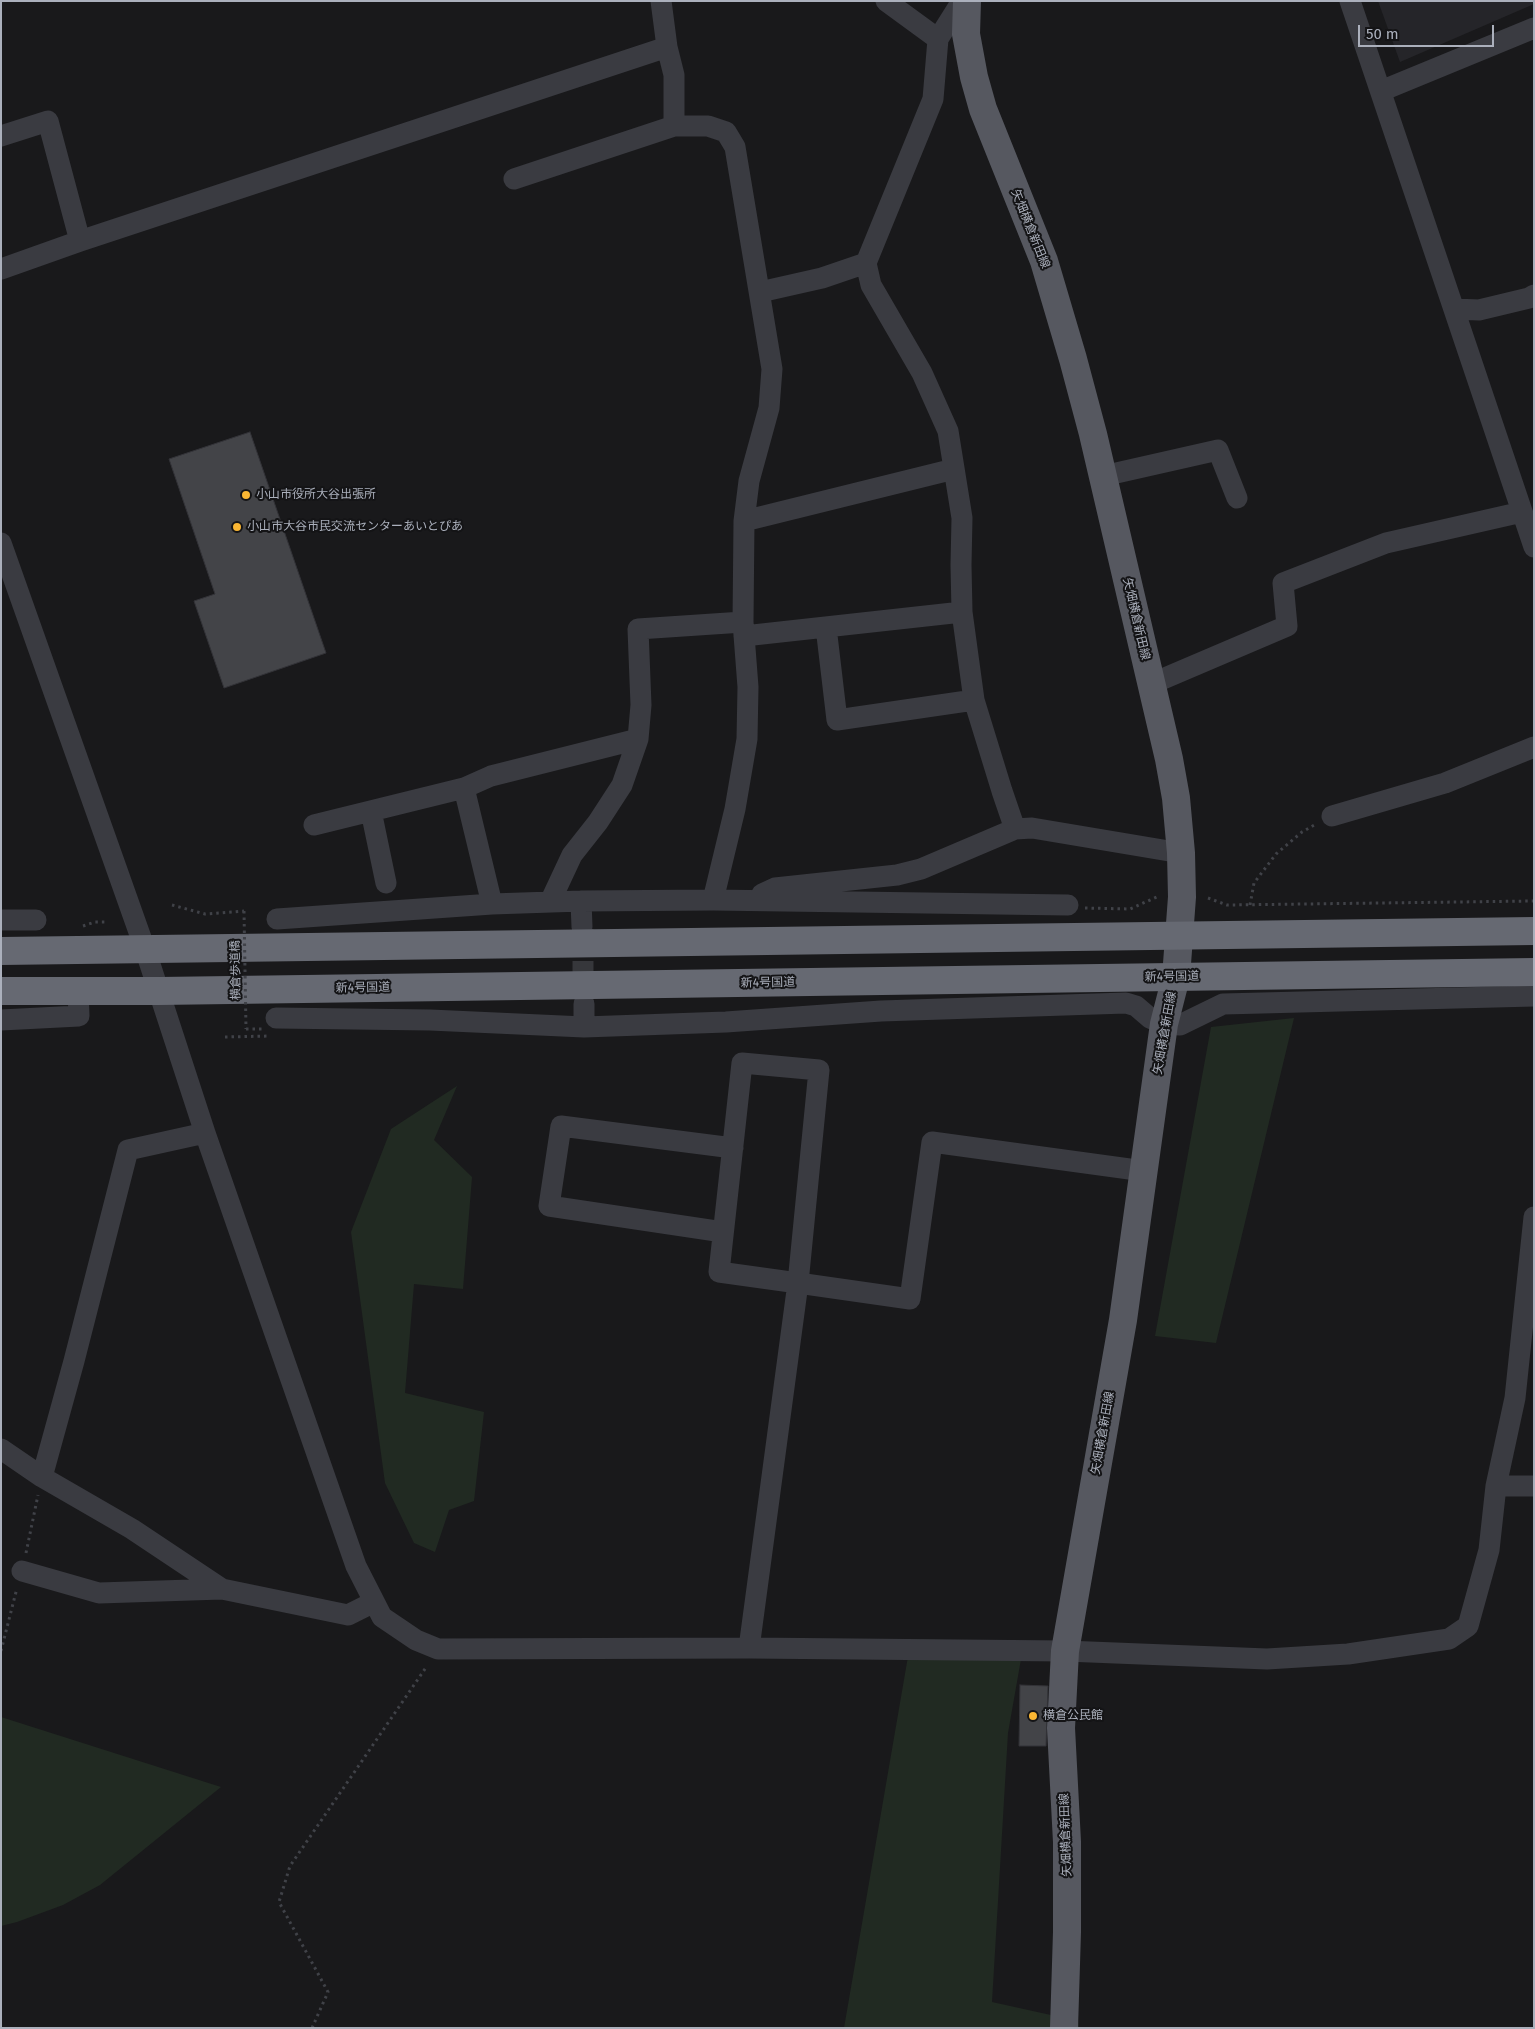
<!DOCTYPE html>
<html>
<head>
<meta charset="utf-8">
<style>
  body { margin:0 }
  #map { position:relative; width:1535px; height:2029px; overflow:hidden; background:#19191b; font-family:"Fira Sans",sans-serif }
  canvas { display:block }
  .frame { position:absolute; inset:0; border:2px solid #abb0bc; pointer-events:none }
  .scale { position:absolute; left:1358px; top:25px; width:136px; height:22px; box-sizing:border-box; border:2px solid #abb0bc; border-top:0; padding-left:6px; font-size:15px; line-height:18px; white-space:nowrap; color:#abb0bc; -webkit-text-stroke:4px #141416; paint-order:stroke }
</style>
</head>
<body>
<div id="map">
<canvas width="1535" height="2029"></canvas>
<div class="frame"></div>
<div class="scale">50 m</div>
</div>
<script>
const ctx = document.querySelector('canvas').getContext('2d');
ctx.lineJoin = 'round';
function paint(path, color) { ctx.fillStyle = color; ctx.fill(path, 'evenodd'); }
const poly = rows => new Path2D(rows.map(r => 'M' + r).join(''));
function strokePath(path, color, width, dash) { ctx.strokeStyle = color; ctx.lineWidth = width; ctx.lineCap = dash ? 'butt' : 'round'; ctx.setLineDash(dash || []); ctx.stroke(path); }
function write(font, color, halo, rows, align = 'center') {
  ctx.font = font + ' "Fira Sans","Noto Sans JP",sans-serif'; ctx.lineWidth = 4; ctx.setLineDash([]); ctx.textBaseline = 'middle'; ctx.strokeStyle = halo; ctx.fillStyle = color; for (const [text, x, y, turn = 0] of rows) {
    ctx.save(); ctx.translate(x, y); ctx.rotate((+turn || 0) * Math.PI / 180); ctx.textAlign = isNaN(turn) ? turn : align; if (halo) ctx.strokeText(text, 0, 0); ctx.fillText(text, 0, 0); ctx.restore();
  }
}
const built = poly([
  [1378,1,1534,1,1534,4,1400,62]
]);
const green = poly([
  [1294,1018,1216,1343,1155,1336,1211,1027],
  [457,1086,434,1140,472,1177,463,1289,414,1284,405,1393,484,1412,474,1501,449,1510,435,1552,414,1543,385,1483,351,1232,391,1129],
  [911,1639,1024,1642,1008,1733,992,2002,1078,2021,1079,2028,844,2028],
  [1,1717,221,1787,100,1885,63,1905,17,1922,1,1926]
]);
const building = poly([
  [250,432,326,653,224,688,194,601,215,594,169,459,250,432],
  [1020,1685,1048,1686,1046,1746,1019,1746,1020,1685]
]);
const minorTunnel = poly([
  [583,929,583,999]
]);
const path = poly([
  [1208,898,1227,905,1534,901],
  [172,905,205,914,244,911],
  [1250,905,1254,883,1276,854,1302,832,1316,824],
  [1085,908,1130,909,1159,896],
  [83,926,95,922,107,922],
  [246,1029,262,1029],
  [225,1037,270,1036],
  [26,1553,38,1495],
  [1,1651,17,1588],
  [312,2028,328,1992,279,1902,290,1866,427,1666]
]);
const minor = poly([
  [661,1,667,47,674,75,674,126,708,126,726,132,735,147,772,369,769,408,749,481,744,521,743,622,748,687,747,739,735,809,713,900],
  [886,1,938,39],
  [1350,1,1534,547],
  [1381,91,1534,28],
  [1,136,48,121,80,241],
  [514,179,674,126],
  [866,263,933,99,938,39,962,1],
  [1,269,80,241,667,47],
  [760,292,822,278,866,263,871,285,922,373,948,431,962,518,961,565,962,612,974,700,1002,791,1015,829],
  [1454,309,1479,310,1529,298,1534,295],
  [1103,476,1218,450,1237,498],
  [744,521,954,469],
  [1,543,145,949,205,1133,356,1566,382,1617,416,1640,438,1649,749,1648,1065,1651,1267,1659,1348,1654,1449,1639,1468,1626,1489,1550,1496,1486,1515,1398,1534,1217],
  [826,627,837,720,974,700],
  [744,636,962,612],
  [1151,684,1287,626,1283,583,1386,543,1522,512],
  [464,788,492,904],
  [371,811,386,883],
  [1332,816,1445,783,1534,747],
  [314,825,464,788,491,776,638,739],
  [762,894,775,888,897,875,921,869,1015,829,1032,828,1181,853],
  [581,901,582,927],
  [550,902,572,855,598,822,622,785,638,739,641,705,638,629,743,622],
  [277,919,492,904,581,901,713,900,1068,905],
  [1,920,36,920],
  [584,1004,584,1027],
  [276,1018,430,1020,584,1027,726,1022,881,1011,1126,1003,1136,1006,1150,1018,1164,1024,1180,1025,1223,1004,1534,996],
  [1,1020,79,1016,78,990],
  [723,1232,549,1206,561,1126,733,1148],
  [1,1449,42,1477,132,1529,222,1589],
  [42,1477,74,1361,128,1150,205,1133],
  [1496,1486,1534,1486],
  [22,1571,99,1593,222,1589,348,1615,374,1602],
  [749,1648,798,1283,819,1070,742,1063,719,1272,798,1283,910,1299,932,1142,1144,1171]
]);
const major = poly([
  [967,1,966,34,974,77,983,109,1044,261,1073,359,1093,434,1169,759,1176,798,1181,853,1182,897,1176,977,1164,1024,1123,1320,1065,1651,1061,1728,1067,1842,1067,1932,1064,2028]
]);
const highway = poly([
  [1,951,1534,931],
  [1,991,159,991,1534,972]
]);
const pathBridge = poly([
  [244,911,246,1029]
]);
const markers = [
  [246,495,5,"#fab633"],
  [237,527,5,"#fab633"],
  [1033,1716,5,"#fab633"]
];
const streetNames = [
  ["矢畑横倉新田線",1030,229,68],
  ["矢畑横倉新田線",1136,619,77],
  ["横倉歩道橋",236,970,-91],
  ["新4号国道",1172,977,-1],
  ["新4号国道",768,983,-1],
  ["新4号国道",363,988,-1],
  ["矢畑横倉新田線",1165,1033,-80],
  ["矢畑横倉新田線",1103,1433,-80],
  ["矢畑横倉新田線",1066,1835,-92]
];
const poiNames = [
  ["小山市役所大谷出張所",256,495],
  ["小山市大谷市民交流センターあいとぴあ",247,527],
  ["横倉公民館",1043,1716]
];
paint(built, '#252529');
paint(green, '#212a22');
paint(building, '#434448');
strokePath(building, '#333338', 1);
strokePath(minorTunnel, '#36373b', 21, [21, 11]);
strokePath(path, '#404248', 3, [2.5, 4]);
strokePath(minor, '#3a3b41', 21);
strokePath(major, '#565860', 28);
strokePath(highway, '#666972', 28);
strokePath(pathBridge, '#404248', 3, [2.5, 4]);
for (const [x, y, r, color] of markers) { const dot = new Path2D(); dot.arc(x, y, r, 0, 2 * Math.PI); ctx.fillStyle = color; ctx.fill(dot); strokePath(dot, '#141416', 2); }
write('12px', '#abb0bc', '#141416', streetNames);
write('12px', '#abb0bc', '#141416', poiNames, 'left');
</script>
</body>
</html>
